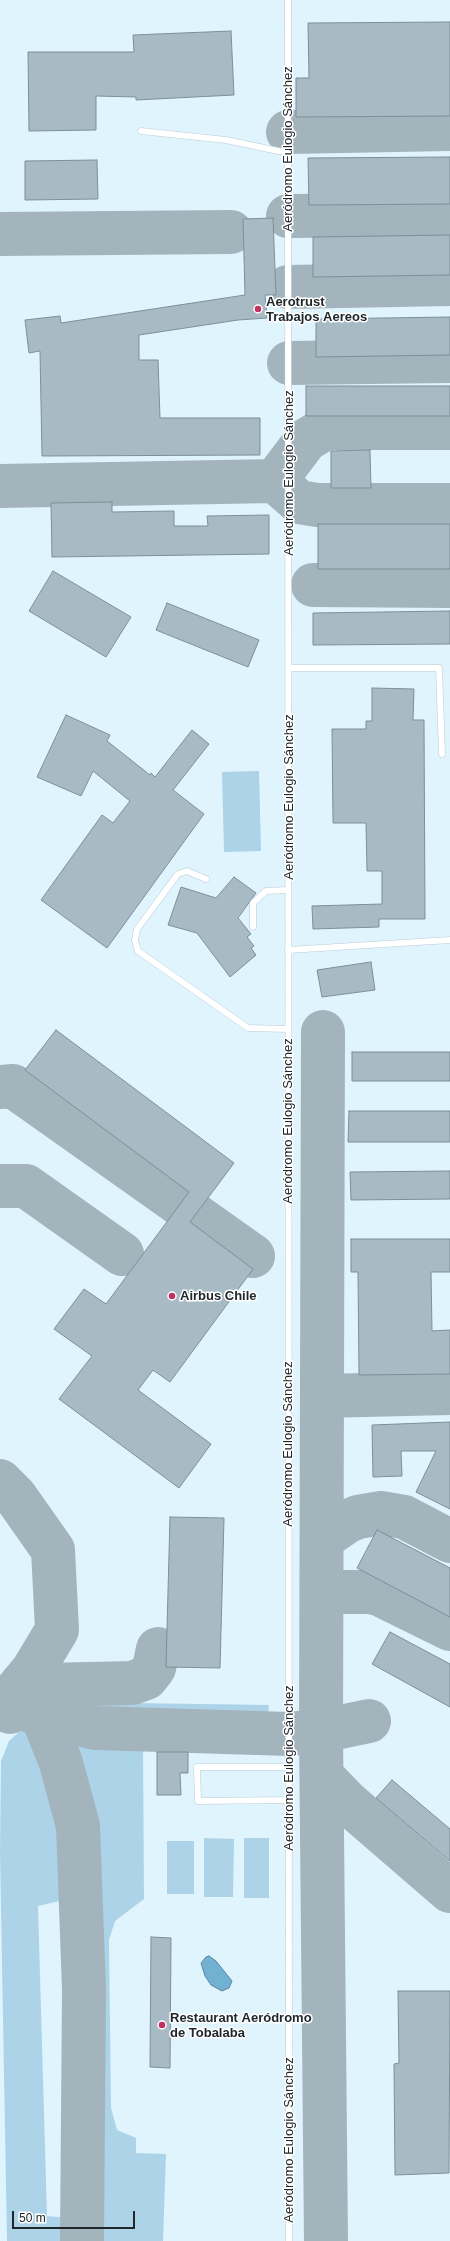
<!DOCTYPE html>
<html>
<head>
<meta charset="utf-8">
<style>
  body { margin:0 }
  #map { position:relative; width:450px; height:2241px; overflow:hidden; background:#e0f4fe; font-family:Arial,sans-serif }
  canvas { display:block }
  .scale { position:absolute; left:12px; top:2211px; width:123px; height:18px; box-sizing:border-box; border:2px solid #20272b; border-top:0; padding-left:5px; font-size:12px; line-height:14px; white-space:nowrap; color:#20272b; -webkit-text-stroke:3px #fff; paint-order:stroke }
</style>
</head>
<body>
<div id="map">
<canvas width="450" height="2241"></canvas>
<div class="scale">50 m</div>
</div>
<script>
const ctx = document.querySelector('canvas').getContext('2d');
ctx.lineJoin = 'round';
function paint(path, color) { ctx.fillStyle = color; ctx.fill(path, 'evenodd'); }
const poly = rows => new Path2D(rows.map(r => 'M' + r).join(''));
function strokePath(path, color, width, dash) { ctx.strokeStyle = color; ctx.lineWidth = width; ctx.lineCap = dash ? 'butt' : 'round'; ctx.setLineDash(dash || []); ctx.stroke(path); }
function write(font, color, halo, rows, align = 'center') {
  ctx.font = font + ' Arial,sans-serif'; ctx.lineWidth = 3; ctx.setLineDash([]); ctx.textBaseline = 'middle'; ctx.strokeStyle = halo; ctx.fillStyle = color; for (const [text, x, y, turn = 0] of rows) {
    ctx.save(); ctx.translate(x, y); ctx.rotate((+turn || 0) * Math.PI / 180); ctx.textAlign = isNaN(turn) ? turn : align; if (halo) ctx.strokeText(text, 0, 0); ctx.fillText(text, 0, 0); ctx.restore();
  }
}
const green = poly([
  [259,771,261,851,224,852,222,772],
  [66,1702,269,1705,268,1715,87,1715],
  [33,1730,54,1765,70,1836,77,1897,38,1906,47,2216,79,2219,74,2241,7,2241,0,1852,1,1761,9,1741,20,1731],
  [60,1732,143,1744,144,1899,115,1921,109,1940,111,2108,117,2130,136,2138,136,2153,166,2154,163,2241,92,2241,96,1918,83,1820],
  [204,1838,234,1839,233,1897,204,1897],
  [244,1838,269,1838,269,1898,244,1898],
  [167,1841,194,1841,194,1894,167,1894]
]);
const water = poly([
  [209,1956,216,1961,232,1981,229,1988,222,1991,211,1985,205,1976,201,1963,206,1957,209,1956]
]);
const taxiway = poly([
  [288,132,450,129],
  [288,216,450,215],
  [0,234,231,232],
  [288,287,450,284],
  [289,363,450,361],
  [275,481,306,440,326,428,450,428],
  [0,486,275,481,299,502,317,505,450,505],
  [313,585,450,586],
  [323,1032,321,1731,326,2241],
  [0,1087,13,1086,253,1256],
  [0,1186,26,1186,122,1254],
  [322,1396,450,1393],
  [0,1481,15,1496,53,1550,57,1630,33,1670,0,1710],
  [322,1539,348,1521,358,1517,381,1513,404,1517,450,1541],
  [322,1598,340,1592,369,1592,379,1594,450,1629],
  [0,1700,42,1715,96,1728,289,1734,321,1731,369,1721],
  [10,1712,28,1694,46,1685,132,1683,146,1678,154,1668,158,1649],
  [42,1715,61,1763,78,1826,84,1990,82,2241],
  [322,1776,347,1802,450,1891]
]);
const building = poly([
  [450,22,450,116,296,117,296,78,309,78,308,23,450,22],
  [231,31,234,95,136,100,136,97,96,96,96,130,29,131,28,52,134,52,133,35,231,31],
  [450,157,450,204,309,205,308,158,450,157],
  [97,160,98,199,25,200,25,161,97,160],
  [273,218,276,295,265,295,267,318,238,320,139,335,139,360,158,360,160,418,260,418,260,455,42,456,40,351,29,353,25,320,60,316,61,323,245,295,243,219,273,218],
  [450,235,450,275,313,277,313,237,450,235],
  [450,317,450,355,316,357,316,319,450,317],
  [306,386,450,386,450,416,306,416,306,386],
  [370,450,371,488,331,488,331,451,370,450],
  [112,502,112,512,174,511,174,526,208,526,207,516,269,515,269,554,52,557,51,503,112,502],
  [318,524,450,524,450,569,318,569,318,524],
  [53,571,131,617,106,657,29,611,53,571],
  [167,603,259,640,248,667,156,630,167,603],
  [450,611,450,644,313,645,313,613,450,611],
  [372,688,414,689,413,720,424,720,425,919,379,919,379,927,313,929,312,906,382,904,382,871,367,871,366,823,333,823,332,729,366,729,366,721,372,721,372,688],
  [66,715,110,735,107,741,150,775,151,773,155,777,192,730,209,744,173,790,204,814,107,948,41,900,102,815,113,823,130,801,93,771,81,796,37,777,66,715],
  [234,877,256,893,238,918,251,934,247,937,254,946,251,948,256,955,230,977,197,933,168,925,181,887,216,898,234,877],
  [371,962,375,990,322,997,317,970,371,962],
  [56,1030,234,1163,190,1222,253,1269,170,1382,153,1370,138,1390,211,1444,179,1488,59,1399,92,1356,54,1329,84,1289,106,1304,189,1192,25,1070,56,1030],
  [352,1052,450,1052,450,1081,352,1081,352,1052],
  [349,1111,450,1111,450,1142,348,1142,349,1111],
  [450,1171,450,1199,351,1200,350,1172,450,1171],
  [351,1239,450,1239,450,1272,431,1272,432,1331,450,1330,450,1374,359,1375,358,1272,351,1272,351,1239],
  [450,1422,450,1509,416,1492,436,1451,401,1451,402,1476,373,1477,372,1425,450,1422],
  [170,1517,224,1518,220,1668,166,1667,170,1517],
  [377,1530,450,1568,450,1617,357,1568,377,1530],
  [390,1632,450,1664,450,1707,372,1664,390,1632],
  [157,1752,188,1752,188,1773,180,1773,181,1795,157,1795,157,1752],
  [392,1780,450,1829,450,1861,376,1798,392,1780],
  [151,1937,171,1938,170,2068,150,2067,151,1937],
  [398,1991,450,1991,449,2173,395,2175,394,2064,399,2063,398,1991]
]);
const lane = poly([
  [288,0,289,2241],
  [141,131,226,140,288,153],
  [289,668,439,668,442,754],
  [206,879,187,871,178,874,137,929,135,940,138,951,248,1028,288,1029],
  [253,927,253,903,266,891,288,890],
  [288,950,450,940],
  [289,1767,197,1767,198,1801,289,1800]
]);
const markers = [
  [258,309,4,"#c03260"],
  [172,1296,4,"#c03260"],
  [162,2025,4,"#c03260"]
];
const streetNames = [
  ["Aeródromo Eulogio Sánchez",288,149,-90],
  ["Aeródromo Eulogio Sánchez",289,473,-90],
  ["Aeródromo Eulogio Sánchez",289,797,-90],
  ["Aeródromo Eulogio Sánchez",288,1121,-90],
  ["Aeródromo Eulogio Sánchez",288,1444,-90],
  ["Aeródromo Eulogio Sánchez",289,1768,-90],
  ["Aeródromo Eulogio Sánchez",289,2140,-90]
];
const poiNames = [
  ["Aerotrust",266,302],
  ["Trabajos Aereos",266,317],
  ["Airbus Chile",180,1296],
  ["Restaurant Aeródromo",170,2018],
  ["de Tobalaba",170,2033]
];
paint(green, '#add3e8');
paint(water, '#72b1d1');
strokePath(water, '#59889f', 1);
strokePath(taxiway, '#a4b4bc', 44);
paint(building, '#a8bbc5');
strokePath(building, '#7d8f98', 1);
strokePath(lane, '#baccd6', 7);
strokePath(lane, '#fff', 6);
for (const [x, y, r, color] of markers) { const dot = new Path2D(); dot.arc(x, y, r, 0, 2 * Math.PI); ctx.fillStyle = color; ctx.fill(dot); strokePath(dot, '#fff', 1.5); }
write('13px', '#20272b', '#fff', streetNames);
write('bold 13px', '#20272b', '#fff', poiNames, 'left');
</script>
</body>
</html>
